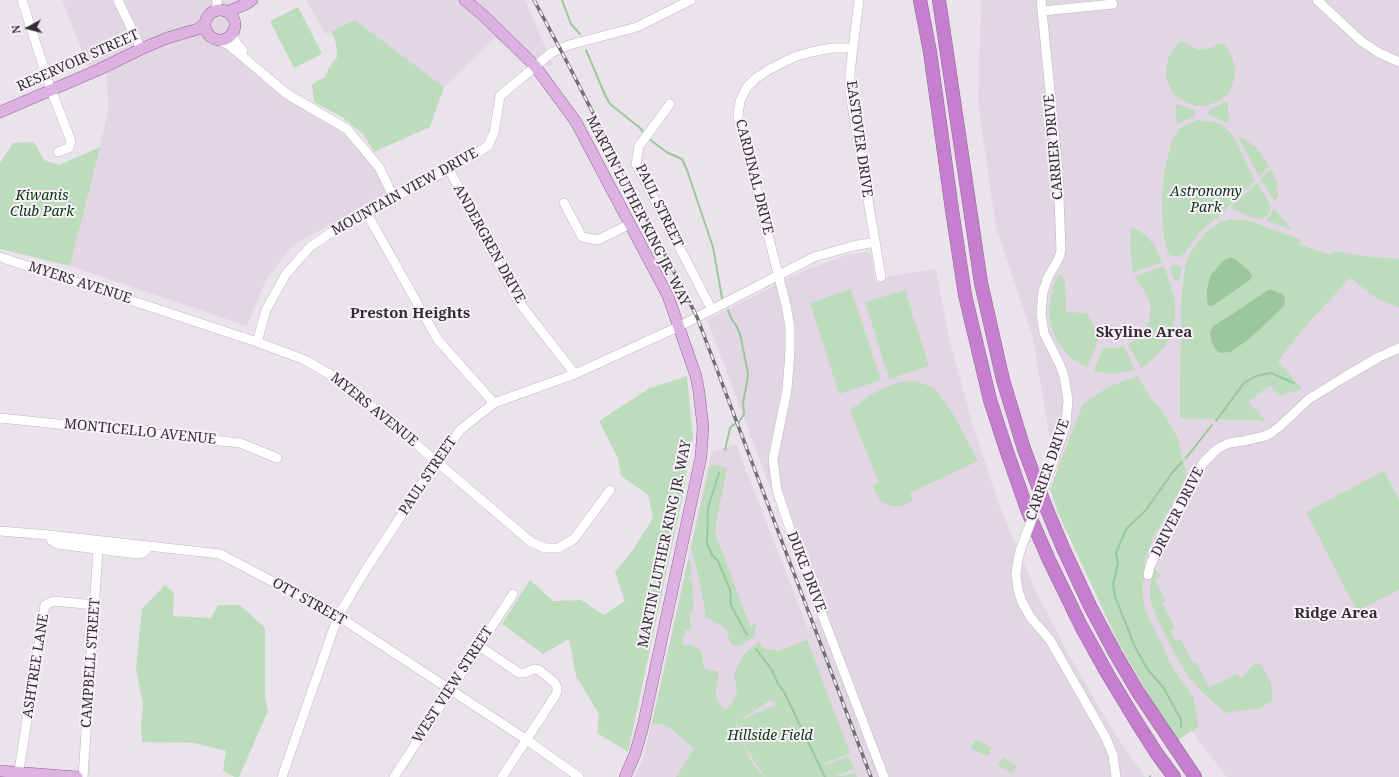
<!DOCTYPE html>
<html>
<head>
<meta charset="utf-8">
<style>
  body { margin:0 }
  #map { position:relative; width:1399px; height:777px; overflow:hidden; background:#ebe3ec; font-family:"Noto Serif",serif }
  canvas { display:block }
  .north { position:absolute; left:8px; top:8px; width:40px; height:40px; -webkit-text-stroke:3px #f9f1f9; paint-order:stroke; rotate:263deg; font-size:11px; font-weight:700; line-height:16px; text-align:center; color:#312e31 }
  .north::after { content:''; display:block; margin:auto; width:14px; height:18px; background:#312e31; clip-path:polygon(50% 0,100% 100%,50% 72%,0 100%) }
</style>
</head>
<body>
<div id="map">
<canvas width="1399" height="777"></canvas>
<div class="north">N</div>
</div>
<script>
const ctx = document.querySelector('canvas').getContext('2d');
ctx.lineJoin = 'round';
function paint(path, color) { ctx.fillStyle = color; ctx.fill(path, 'evenodd'); }
const poly = rows => new Path2D(rows.map(r => 'M' + r).join(''));
function strokePath(path, color, width, dash) { ctx.strokeStyle = color; ctx.lineWidth = width; ctx.lineCap = dash ? 'butt' : 'round'; ctx.setLineDash(dash || []); ctx.stroke(path); }
function write(font, color, halo, rows, align = 'center') {
  ctx.font = font + ' "Noto Serif",serif'; ctx.lineWidth = 4; ctx.setLineDash([]); ctx.textBaseline = 'middle'; ctx.strokeStyle = halo; ctx.fillStyle = color; for (const [text, x, y, turn = 0] of rows) {
    ctx.save(); ctx.translate(x, y); ctx.rotate((+turn || 0) * Math.PI / 180); ctx.textAlign = isNaN(turn) ? turn : align; if (halo) ctx.strokeText(text, 0, 0); ctx.fillText(text, 0, 0); ctx.restore();
  }
}
const built = poly([
  [62,0,257,0,223,15,246,57,263,79,345,131,378,173,387,195,293,245,266,280,247,326,70,266,108,112,107,73,88,66],
  [306,0,525,0,553,65,535,66,495,38,444,87,355,20,325,34],
  [981,0,1399,0,1399,777,1227,777,1198,740,1152,668,1060,477,1052,451,1033,339,996,227,978,101],
  [865,252,871,254,876,284,889,276,936,269,949,338,972,423,1001,510,1035,589,1065,648,1111,728,1145,777,634,777,642,761,654,714,711,452,736,444,808,629,819,617,707,320,805,270,847,255]
]);
const green = poly([
  [298,7,322,54,294,68,270,21],
  [355,20,444,87,430,127,374,152,363,134,342,117,314,102,312,84,325,77,329,67,337,57,336,43,331,31],
  [1183,41,1192,47,1199,50,1207,49,1221,43,1224,44,1232,56,1235,67,1234,79,1230,92,1218,102,1203,106,1196,106,1182,100,1176,96,1171,90,1166,76,1167,63,1169,56,1179,42],
  [1224,102,1227,102,1228,104,1229,120,1227,123,1209,115,1208,113,1210,110],
  [1177,104,1195,110,1195,115,1178,124,1176,121,1176,106],
  [1198,120,1215,122,1224,126,1232,134,1255,181,1217,218,1200,232,1185,253,1179,257,1174,257,1168,254,1164,235,1162,214,1162,197,1164,174,1172,140,1180,128],
  [1239,135,1257,148,1269,166,1259,177,1244,148,1239,138],
  [34,142,44,160,59,165,100,147,70,266,0,249,0,163,13,143],
  [1269,170,1272,170,1277,184,1278,196,1275,201,1260,179],
  [1257,183,1268,200,1271,208,1268,215,1262,219,1249,217,1231,207],
  [1274,208,1291,228,1292,230,1266,220,1270,216],
  [1231,219,1250,221,1296,238,1297,237,1301,240,1299,244,1330,255,1335,251,1363,256,1399,259,1399,307,1378,299,1350,278,1309,322,1278,361,1302,389,1280,395,1270,385,1248,402,1266,421,1180,418,1181,305,1185,268,1187,259,1193,249,1205,233,1220,222],
  [1131,228,1138,230,1146,236,1155,246,1162,263,1133,272,1130,247],
  [1173,265,1179,266,1182,268,1180,278,1178,281,1174,279,1171,272,1170,268],
  [1164,266,1175,300,1175,315,1173,332,1165,346,1153,359,1141,368,1128,345,1139,337,1149,322,1151,306,1146,293,1134,277],
  [1058,275,1062,276,1065,281,1066,312,1088,313,1091,322,1101,333,1087,368,1071,358,1059,344,1053,332,1050,322,1049,307,1053,288],
  [851,289,881,380,839,394,810,303],
  [905,290,929,366,889,379,865,302],
  [1124,346,1135,370,1112,374,1094,371,1103,347,1114,348],
  [687,376,693,438,682,499,628,752,597,733,599,714,576,676,569,639,543,654,502,624,530,580,553,601,581,600,604,615,625,601,615,572,633,550,653,518,648,495,621,476,618,458,599,421,650,388],
  [1137,376,1151,398,1161,410,1178,438,1186,473,1186,479,1153,538,1143,565,1147,567,1142,586,1145,610,1174,670,1193,696,1199,726,1178,740,1153,702,1119,644,1059,515,1050,489,1083,404,1108,387],
  [915,381,935,388,955,417,978,461,910,493,913,501,900,506,893,506,884,503,878,498,873,486,879,483,850,410,872,394,886,387,900,382],
  [714,464,727,468,715,529,716,536,750,626,756,624,754,637,740,646,733,645,730,642,726,629,706,617,700,583,691,547,709,469],
  [1384,471,1399,500,1399,590,1357,611,1306,512],
  [689,557,692,571,688,579,692,580,694,608,692,609,693,612,689,613,691,629,685,630,685,636,683,638,683,645,693,645,695,647,701,650,704,669,708,668,709,671,715,670,719,672,716,687,717,700,725,710,732,703,737,692,734,673,745,653,759,642,763,648,778,651,807,640,850,753,822,764,829,764,849,756,854,769,835,776,843,776,855,772,857,777,765,777,746,748,736,723,735,724,752,763,764,777,676,777,694,749,668,726,652,723],
  [770,700,777,704,739,721],
  [1154,568,1161,577,1155,579,1164,599,1166,599,1167,600,1162,603,1175,628,1170,631,1176,641,1180,639,1193,663,1196,662,1209,688,1237,674,1242,678,1254,664,1260,663,1271,683,1273,699,1270,702,1260,708,1225,713,1199,689,1190,678,1176,657,1156,616,1152,604,1150,593,1152,569],
  [165,585,174,593,173,616,211,618,218,605,240,605,265,628,265,696,268,711,239,777,235,777,223,771,226,751,195,743,142,742,141,726,143,704,136,669,142,609],
  [975,740,992,747,988,756,971,749],
  [1002,757,1017,766,1012,774,998,765]
]);
const water = poly([
  [1230,258,1235,259,1250,272,1252,276,1250,280,1214,305,1210,306,1208,305,1207,300,1207,289,1211,275,1223,261],
  [1268,290,1272,290,1282,294,1285,298,1285,304,1278,312,1248,340,1230,352,1220,353,1215,348,1211,340,1210,332,1213,326,1236,312]
]);
const stream = poly([
  [562,0,571,24,580,34],
  [586,50,605,95,610,104,639,127,645,134],
  [649,139,668,153,682,159,687,170,713,247,722,298],
  [1216,421,1244,383,1256,376,1271,373,1294,383],
  [725,450,730,428,733,425,739,422,744,414,743,403,747,382,748,373,740,334,736,325,731,318,728,310],
  [1186,458,1212,425],
  [719,473,708,508,707,543,712,555,718,561,730,590,731,605,747,635],
  [756,649,772,670,777,682,784,692,825,777],
  [1181,728,1181,719,1163,687,1148,670,1135,647,1115,596,1113,584,1118,563,1116,553,1126,529,1146,510,1172,473,1182,462],
  [1150,776,1150,777]
]);
const minor = poly([
  [22,0,51,90,71,141,69,148,58,152],
  [118,0,141,49],
  [859,0,850,72,850,92,852,105,881,277],
  [1041,0,1058,172,1061,250,1059,258,1048,277,1043,292,1041,314,1044,333,1060,365,1064,376,1068,400,1066,424,1051,468],
  [1317,0,1361,41,1379,53,1399,62],
  [1042,11,1113,4],
  [214,12,217,5,217,0],
  [232,35,237,44,243,51],
  [219,40,229,45,287,94,347,129,379,167,394,198],
  [853,48,832,48,811,52,794,57,770,69,756,78,747,87,740,101,738,115,742,133,786,305,790,327,790,351,787,390,773,459,777,490,793,538,884,777],
  [670,104,639,146,636,164,712,310],
  [449,169,518,301,575,374],
  [564,203,582,237,598,240,630,224],
  [366,212,438,340,494,403],
  [0,257,257,342,305,360,343,382,531,542,545,548,558,548,574,539,610,490],
  [257,342,266,310,286,274,310,247,345,223,449,169,488,146,494,133,500,96,551,53,569,45,637,27,691,0],
  [0,418,240,443,277,458],
  [0,531,49,535,220,554,338,616,527,740,579,777],
  [49,535,52,541,57,544,137,554,143,553,150,546],
  [1021,548,1018,559,1016,575,1018,590,1022,602,1031,618,1050,640,1106,738,1113,755,1116,777],
  [1148,575,1150,566,1175,511,1203,463,1217,449,1229,443,1243,441,1265,436,1271,433,1279,427,1309,399,1343,378,1379,357,1399,348],
  [479,646,519,673,525,673,534,669,539,670,554,682,557,687,557,692,555,696,502,777],
  [18,777,45,605,54,601,95,605],
  [83,777,98,549],
  [282,777,338,616,365,571,437,461,460,430,494,403,575,374,680,326,814,257,853,246,875,242],
  [394,777,513,594]
]);
const major = poly([
  [465,0,485,17,535,66,576,122,668,296,696,376,699,392,703,427,701,457,643,726,635,754,625,777],
  '205 25a15 15 0 1 1 30 0a15 15 0 1 1-30 0Z',
  [227,12,246,4,252,0],
  [0,112,98,70,141,49,167,38,198,29,205,23],
  [0,771,77,777]
]);
const highway = poly([
  [920,0,930,52,952,210,965,295,990,400,1006,449,1028,512,1049,560,1081,626,1107,673,1136,721,1157,754,1174,777],
  [939,0,981,283,1003,380,1024,449,1045,505,1063,548,1090,606,1115,653,1138,692,1195,777]
]);
const rail = poly([
  [534,0,567,62,697,317,871,777]
]);
const minorBridge = poly([
  [1021,548,1051,468]
]);
const streetNames = [
  ["RESERVOIR STREET",78,61,-24],
  ["EASTOVER DRIVE",859,139,82],
  ["CARRIER DRIVE",1054,147,-95],
  ["CARDINAL DRIVE",754,177,76],
  ["MOUNTAIN VIEW DRIVE",405,192,-29],
  ["PAUL STREET",659,206,64],
  ["MARTIN LUTHER KING JR. WAY",638,211,63],
  ["ANDERGREN DRIVE",489,244,61],
  ["MYERS AVENUE",80,283,18],
  ["MYERS AVENUE",374,410,39],
  ["MONTICELLO AVENUE",140,432,6],
  ["CARRIER DRIVE",1048,470,-71],
  ["PAUL STREET",428,476,-56],
  ["DRIVER DRIVE",1178,512,-63],
  ["MARTIN LUTHER KING JR. WAY",665,544,-78],
  ["DUKE DRIVE",806,572,69],
  ["OTT STREET",309,602,29],
  ["CAMPBELL STREET",91,663,-86],
  ["ASHTREE LANE",36,666,-81],
  ["WEST VIEW STREET",453,685,-57]
];
const parkNames = [
  ["Astronomy",1206,192],
  ["Park",1206,208],
  ["Kiwanis",42,196],
  ["Club Park",42,212],
  ["Hillside Field",770,736]
];
const neighbourhoodNames = [
  ["Preston Heights",410,314],
  ["Skyline Area",1144,333],
  ["Ridge Area",1336,614]
];
paint(built, '#e3d6e4');
paint(green, '#bcdcbc');
paint(water, '#9bc79c');
strokePath(stream, '#9bc79c', 2);
strokePath(minor, '#beb6bf', 10);
strokePath(major, '#926397', 12);
strokePath(highway, '#926397', 14);
strokePath(minor, '#fff', 9);
strokePath(major, '#ddb2e2', 11);
strokePath(highway, '#c67fce', 13);
strokePath(rail, '#726e73', 3.5);
strokePath(rail, '#f9f1f9', 2, [6]);
strokePath(minorBridge, '#beb6bf', 10, []);
strokePath(minorBridge, '#fff', 9);
write('14px', '#312e31', '#f9f1f9', streetNames);
write('italic 14px', '#05360e', '#f9f1f9', parkNames);
write('bold 15px', '#312e31', '#f9f1f9', neighbourhoodNames);
</script>
</body>
</html>
